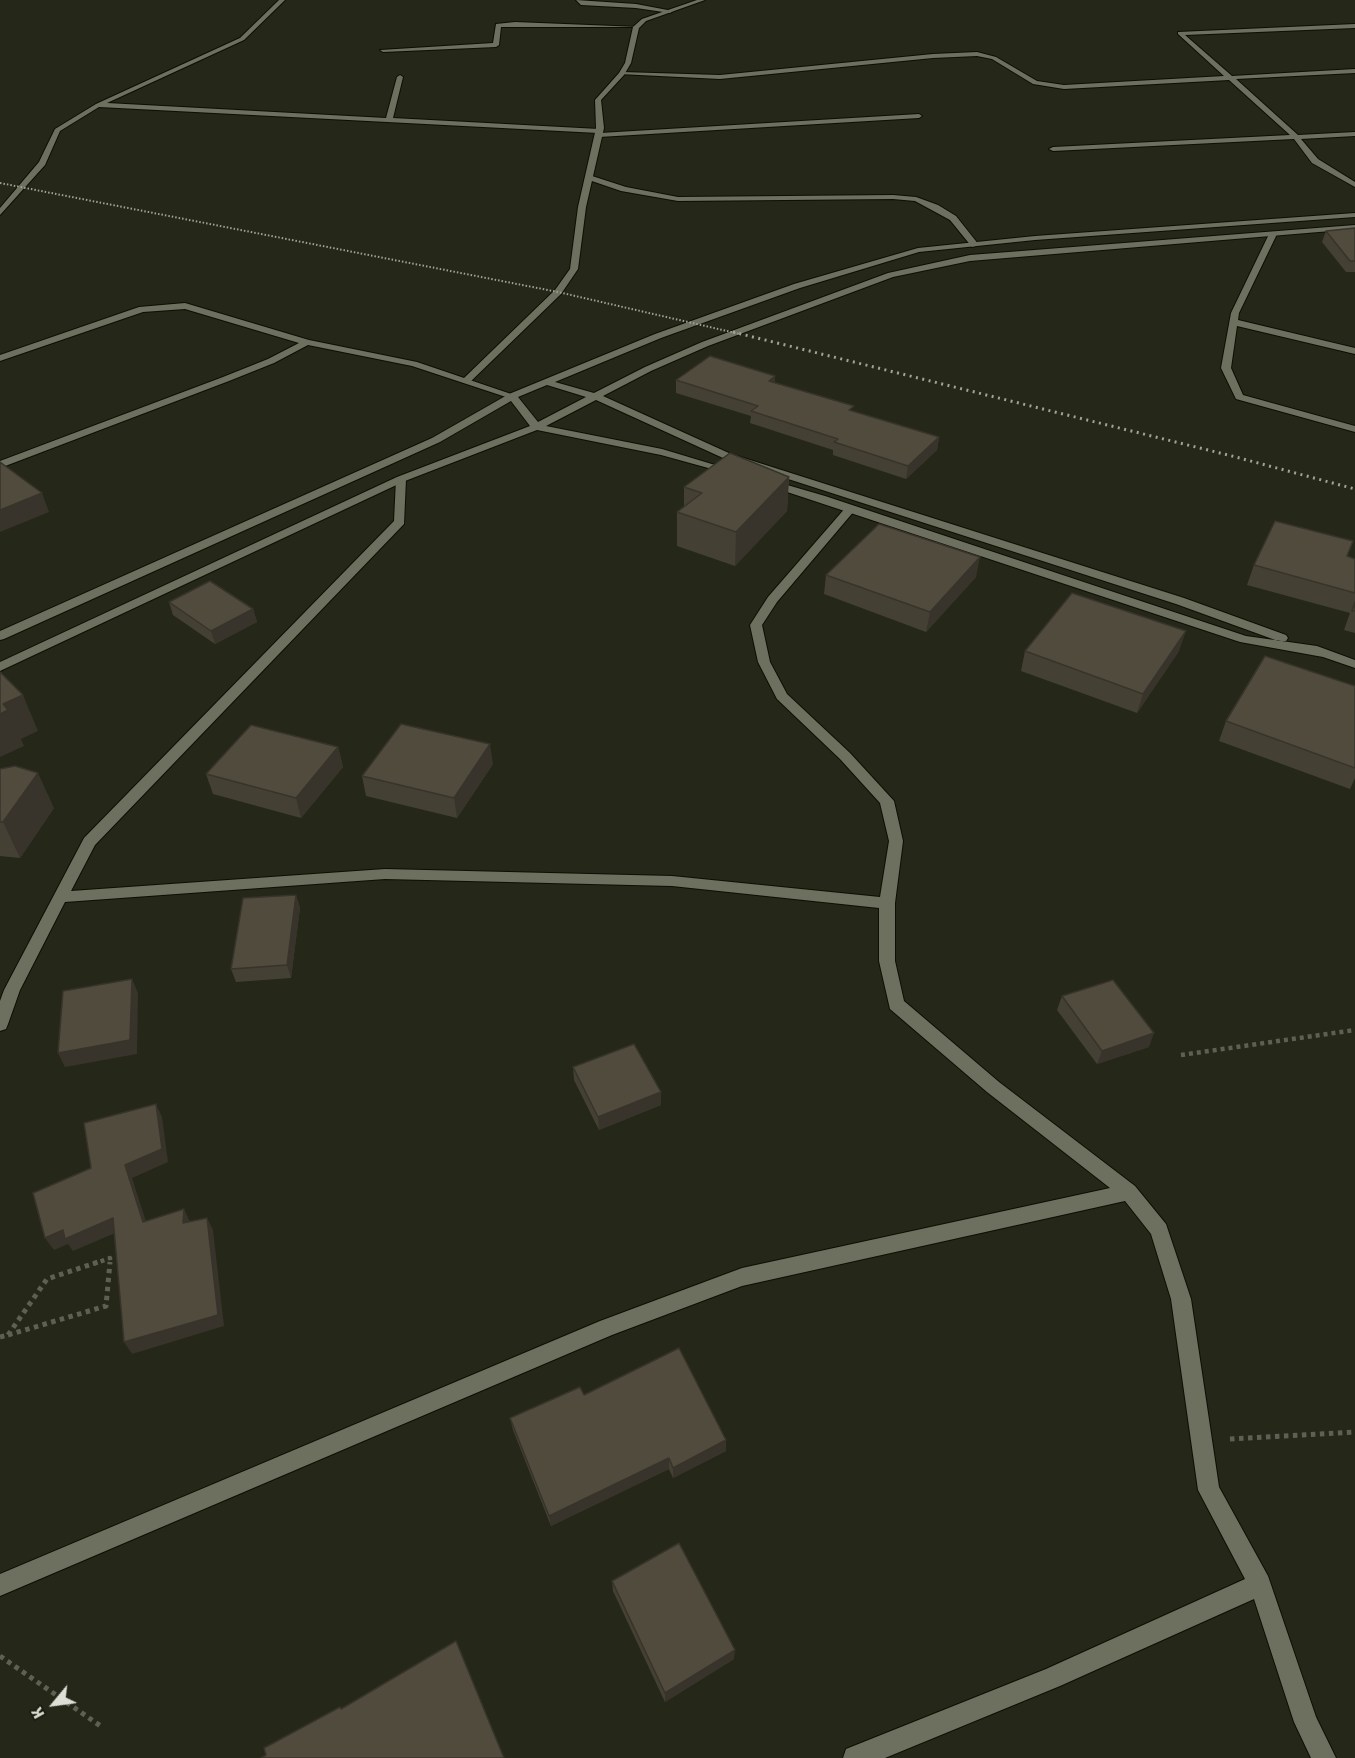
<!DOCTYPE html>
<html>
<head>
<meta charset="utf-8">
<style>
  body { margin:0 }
  #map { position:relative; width:1355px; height:1758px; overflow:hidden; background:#252719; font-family:Signika,sans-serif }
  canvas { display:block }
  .north { position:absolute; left:24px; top:1674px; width:60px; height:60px; -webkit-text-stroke:4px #1c1d10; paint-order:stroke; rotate:241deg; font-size:16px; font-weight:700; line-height:24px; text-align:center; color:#dedfd6 }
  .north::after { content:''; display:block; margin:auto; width:21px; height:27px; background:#dedfd6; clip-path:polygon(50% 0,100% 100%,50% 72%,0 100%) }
</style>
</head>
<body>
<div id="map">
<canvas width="1355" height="1758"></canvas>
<div class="north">K</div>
</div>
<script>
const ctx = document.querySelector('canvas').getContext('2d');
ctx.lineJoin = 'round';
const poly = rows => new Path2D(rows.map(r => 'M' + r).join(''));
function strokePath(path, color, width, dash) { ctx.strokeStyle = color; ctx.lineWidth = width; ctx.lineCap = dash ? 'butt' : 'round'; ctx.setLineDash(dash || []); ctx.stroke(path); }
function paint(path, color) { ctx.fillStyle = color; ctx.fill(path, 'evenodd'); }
const pathFar1 = poly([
  [1181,1055,1355,1030],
  [93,1264,110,1258,110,1264]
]);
const path = poly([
  [8,1335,47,1279,98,1262],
  [8,1335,106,1306,110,1262],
  [0,1337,8,1335],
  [1230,1439,1355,1432],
  [0,1656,102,1727]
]);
const minor = poly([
  [279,0,285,0,244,40,107,103,386,118,397,77,400,75,403,77,393,118,599,129,603,131,600,133,919,114,922,116,919,118,599,137,595,135,598,133,99,107,60,131,45,165,0,215,0,208,39,162,55,129,96,104,240,38,279,0],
  [576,0,636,4,673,11,670,13,636,8,581,5,576,0],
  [515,22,639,27,501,27,499,45,496,47,383,52,380,50,493,43,496,24,515,22],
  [1355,24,1355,28,1185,35,1232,76,1355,69,1355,73,1236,79,1298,135,1355,132,1355,136,1301,139,1318,159,1355,182,1355,187,1312,163,1294,139,1053,151,1049,149,1053,147,1290,135,1229,80,1064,89,1033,84,992,59,977,56,933,58,720,79,619,74,622,72,720,75,933,54,977,52,996,57,1037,81,1064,85,1224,76,1178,34,1178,32,1355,24],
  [589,175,626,187,678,197,893,195,916,197,938,205,956,216,979,245,972,247,950,220,915,201,893,199,678,201,621,191,586,179,585,177,589,175],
  [1270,232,1277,234,1239,313,1238,320,1355,348,1355,354,1237,326,1231,368,1243,395,1355,426,1355,432,1236,399,1221,368,1231,313,1270,232],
  [185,303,309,340,417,362,517,396,512,399,412,366,308,345,274,363,229,381,0,468,0,461,223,377,268,359,299,343,185,309,143,312,0,361,0,355,139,307,185,303],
  [401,476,406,479,404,524,95,845,71,891,385,869,672,876,880,897,889,841,880,803,840,759,777,699,758,662,750,625,768,597,847,506,855,506,855,510,777,602,762,625,770,662,787,694,850,753,894,801,903,841,895,903,895,961,904,1001,999,1082,1135,1186,1166,1224,1191,1299,1219,1487,1268,1576,1316,1717,1336,1758,1311,1758,1294,1722,1254,1599,1060,1686,885,1758,843,1758,846,1749,1046,1669,1245,1579,1198,1490,1171,1299,1151,1234,1125,1201,742,1286,612,1335,0,1596,0,1574,600,1321,742,1268,1110,1188,987,1092,890,1009,879,961,879,908,672,886,385,879,65,902,20,990,8,1024,6,1029,0,1031,0,1001,4,990,84,838,394,521,396,479,401,476]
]);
const tertiary = poly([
  [697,0,705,0,646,21,639,28,631,63,624,75,601,100,604,128,586,207,578,269,561,294,469,383,463,383,463,379,555,290,570,269,578,207,596,128,595,100,619,73,625,63,633,27,642,19,697,0]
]);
const secondary = poly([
  [1355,213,1355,217,1035,240,919,252,800,288,661,338,555,382,594,393,645,367,702,342,888,273,970,255,1355,225,1355,229,970,261,893,277,708,346,651,371,603,396,731,454,1184,598,1286,635,1288,638,1286,641,1278,641,1176,604,723,458,596,400,546,426,662,449,735,471,730,474,661,455,537,430,405,481,0,671,0,662,397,477,530,426,511,401,440,442,4,639,0,640,0,631,432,438,509,394,655,334,794,284,918,248,1035,236,1355,213],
  [547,385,586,397,538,422,518,397,547,385],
  [770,480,825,496,1246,636,1317,646,1355,660,1355,668,1323,657,1240,642,766,485,765,483,770,480]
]);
const railFar1 = poly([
  [0,183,558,292,740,334]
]);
const rail = poly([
  [733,332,1232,456,1355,489]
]);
const wall = poly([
  [1355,228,1355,272,1346,272,1322,242,1326,231],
  [676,380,775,383,853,411,939,437,937,450,906,479,833,455,833,450,750,423,751,416,676,393],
  [789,477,787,511,735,566,677,546,677,512,684,507,684,487],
  [1347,556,1355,559,1355,633,1344,630,1350,613,1247,585,1254,565],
  [826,575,976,577,926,632,824,594],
  [169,602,253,609,257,622,215,644,173,615],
  [1025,651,1179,651,1137,713,1021,671],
  [1355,686,1355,778,1350,789,1219,741,1226,721],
  [338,747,343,767,301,818,213,794,206,774],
  [493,764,457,818,366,796,362,776],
  [0,769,54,808,20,858,0,856],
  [296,895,300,908,291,978,236,982,231,969],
  [1062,996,1149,1047,1097,1064,1057,1010],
  [573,1067,661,1092,661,1105,599,1130,574,1080],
  [584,1395,726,1451,673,1478,669,1469,551,1526,513,1430,510,1418],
  [612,1581,734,1659,665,1702,613,1591]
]);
const shadedWall = poly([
  [775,376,775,388,769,381],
  [939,437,937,450,906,479,908,466],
  [789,477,787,511,735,566,736,532],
  [42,493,49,512,0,532,0,510],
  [980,557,976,577,926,632,930,612],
  [253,609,257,622,215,644,211,631],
  [1186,631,1179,651,1137,713,1143,694],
  [23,695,38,731,21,739,24,746,0,757,0,714,3,704],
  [490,744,493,764,457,818,454,798],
  [338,747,343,767,301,818,296,798],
  [38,773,54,808,20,858,3,822],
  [296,895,300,908,291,978,287,965],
  [132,979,138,993,137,1054,65,1067,58,1053],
  [1154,1033,1149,1047,1097,1064,1102,1051],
  [661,1092,661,1105,599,1130,598,1117],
  [156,1104,162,1117,168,1162,132,1178,150,1234,143,1222,125,1165],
  [184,1209,190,1222,183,1223],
  [113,1218,120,1231,73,1251,68,1244,54,1250,45,1238,63,1230],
  [207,1218,213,1230,224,1326,132,1354,124,1342],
  [726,1440,726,1451,673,1478,673,1468],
  [669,1458,669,1469,551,1526,549,1516],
  [735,1650,734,1659,665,1702,665,1693]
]);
const building = poly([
  [1355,228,1355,261,1350,261,1326,231,1355,228],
  [710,356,775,376,769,381,854,406,849,410,939,437,908,466,834,442,838,439,751,411,758,406,676,380,710,356],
  [730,453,789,477,736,532,677,512,702,493,684,487,730,453],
  [0,462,42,493,0,510,0,462],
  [1275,521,1353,541,1347,556,1355,559,1355,593,1254,565,1275,521],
  [879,524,980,557,930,612,826,575,879,524],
  [210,581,253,609,211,631,169,602,210,581],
  [1072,593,1186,631,1143,694,1025,651,1072,593],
  [1355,602,1355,611,1352,611,1355,602],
  [1265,656,1355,686,1355,768,1226,721,1265,656],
  [0,672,23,695,3,704,8,710,0,714,0,672],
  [401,724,490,744,454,798,362,776,401,724],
  [251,725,338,747,296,798,206,774,251,725],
  [15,766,38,773,3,822,0,822,0,769,15,766],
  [296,895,287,965,231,969,243,898,296,895],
  [132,979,130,1040,58,1053,63,991,132,979],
  [1113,980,1154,1033,1102,1051,1062,996,1113,980],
  [634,1044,661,1092,598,1117,573,1067,634,1044],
  [156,1104,162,1149,125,1165,143,1222,184,1209,183,1223,207,1218,218,1315,124,1342,113,1218,65,1239,63,1230,45,1238,33,1193,91,1168,84,1123,156,1104],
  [679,1348,726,1440,673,1468,669,1458,549,1516,510,1418,580,1387,584,1395,679,1348],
  [679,1543,735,1650,665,1693,612,1581,679,1543],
  [456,1641,504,1758,261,1758,266,1755,264,1748,340,1707,341,1709,456,1641]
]);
strokePath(minor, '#0e0f04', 2);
strokePath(tertiary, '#0e0f04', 2);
strokePath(secondary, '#0e0f04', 2);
strokePath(pathFar1, '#5e6053', 4.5, [4, 4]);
strokePath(path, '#5e6053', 5, [4.5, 4.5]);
paint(minor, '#6d6f5f');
paint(tertiary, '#6d6f5f');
paint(secondary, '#6d6f5f');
strokePath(railFar1, '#a1a298', 2, [1.5, 2]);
strokePath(rail, '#a1a298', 3, [2, 4.5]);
paint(wall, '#454034');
paint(shadedWall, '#38342b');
paint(building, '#504b3d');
strokePath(building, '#38342b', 1.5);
</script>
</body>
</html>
